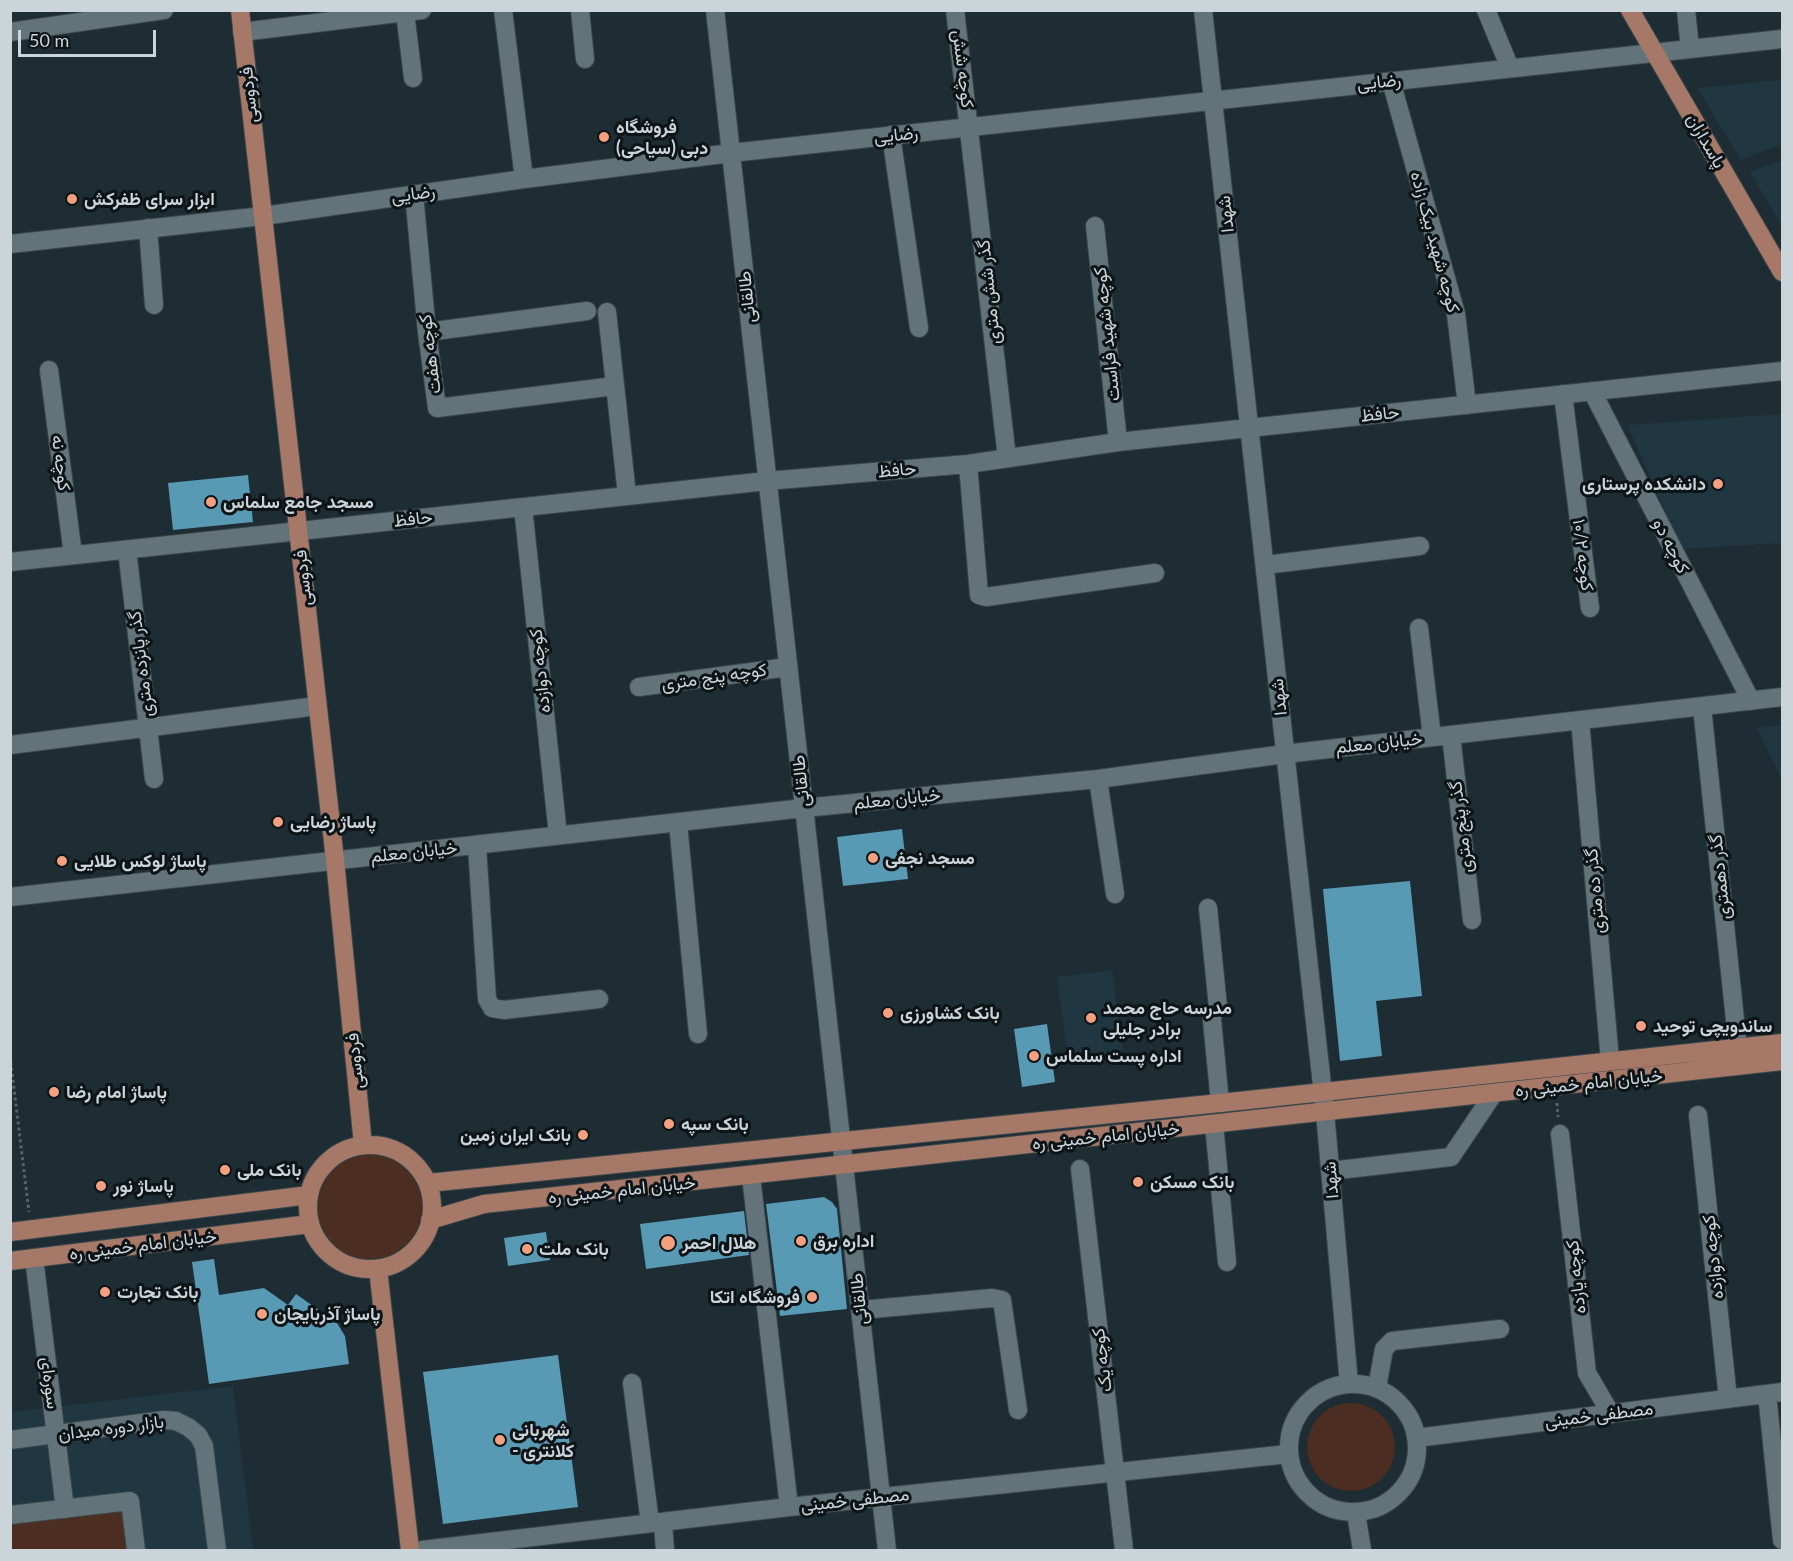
<!DOCTYPE html>
<html>
<head>
<meta charset="utf-8">
<style>
  body { margin:0 }
  #map { position:relative; width:1793px; height:1561px; overflow:hidden; background:#1e2c33; font-family:Lato,sans-serif }
  canvas { display:block }
  .frame { position:absolute; inset:0; border:12px solid #cbd4d8; pointer-events:none }
  .scale { position:absolute; left:18px; top:30px; width:138px; height:27px; box-sizing:border-box; border:3px solid #cbd4d8; border-top:0; padding-left:8px; font-size:18px; line-height:21px; white-space:nowrap; color:#cbd4d8; -webkit-text-stroke:4px #0d1417; paint-order:stroke }
</style>
</head>
<body>
<div id="map">
<canvas width="1793" height="1561"></canvas>
<div class="frame"></div>
<div class="scale">50 m</div>
</div>
<script>
const ctx = document.querySelector('canvas').getContext('2d');
ctx.lineJoin = 'round';
function paint(path, color) { ctx.fillStyle = color; ctx.fill(path, 'evenodd'); }
const poly = rows => new Path2D(rows.map(r => 'M' + r).join(''));
function strokePath(path, color, width, dash) { ctx.strokeStyle = color; ctx.lineWidth = width; ctx.lineCap = dash ? 'butt' : 'round'; ctx.setLineDash(dash || []); ctx.stroke(path); }
function write(font, color, halo, rows, align = 'center') {
  ctx.font = font + ' Lato,Vazirmatn,sans-serif'; ctx.lineWidth = 6; ctx.setLineDash([]); ctx.textBaseline = 'middle'; ctx.strokeStyle = halo; ctx.fillStyle = color; for (const [text, x, y, turn = 0] of rows) {
    ctx.save(); ctx.translate(x, y); ctx.rotate((+turn || 0) * Math.PI / 180); ctx.textAlign = isNaN(turn) ? turn : align; if (halo) ctx.strokeText(text, 0, 0); ctx.fillText(text, 0, 0); ctx.restore();
  }
}
const built = poly([
  [1782,80,1782,144,1741,160,1697,88],
  [1782,160,1782,226,1750,172],
  [1782,414,1782,543,1682,549,1627,425],
  [1782,725,1782,780,1757,728],
  [1112,970,1124,1059,1069,1066,1057,977],
  [233,1386,253,1550,11,1550,10,1412]
]);
const green = poly([
  '318 1207a52 52 0 1 1 104 0a52 52 0 1 1-104 0Z',
  '1307 1447a44 44 0 1 1 88 0a44 44 0 1 1-88 0Z',
  [130,1501,136,1550,11,1550,10,1515]
]);
const building = poly([
  [248,475,253,522,173,530,168,483],
  [902,829,908,879,843,886,837,837],
  [1410,881,1422,996,1376,1001,1382,1056,1340,1061,1323,889],
  [1047,1024,1055,1082,1022,1087,1014,1029],
  [824,1197,832,1202,837,1209,847,1309,780,1316,766,1204],
  [744,1211,749,1255,646,1269,640,1224],
  [546,1232,550,1260,508,1266,504,1238],
  [214,1259,219,1295,264,1288,288,1305,296,1294,337,1323,345,1336,349,1364,209,1384,192,1262],
  [558,1355,578,1507,443,1524,423,1372]
]);
const path = poly([
  [10,1056,29,1212],
  [1557,1103,1558,1117]
]);
const minor = poly([
  [503,10,524,179],
  [580,10,585,59],
  [715,10,887,1550],
  [955,10,1007,458],
  [1203,10,1325,1112,1349,1384],
  [1486,10,1510,68],
  [1686,10,1690,49],
  [405,12,413,78],
  [10,32,164,10],
  [242,32,422,10],
  [1391,81,1456,314,1467,405],
  [891,135,919,328],
  [414,194,427,332,437,408,615,386],
  [1095,226,1118,442],
  [148,228,154,305],
  [10,244,263,216,524,179,731,153,1782,39],
  [607,312,627,495],
  [427,332,587,311],
  [49,370,73,555],
  [1592,391,1751,701],
  [1563,394,1590,608],
  [968,464,979,595,986,597,1155,573],
  [523,507,558,835],
  [127,550,154,779],
  [10,562,767,481,968,464,1118,442,1782,371],
  [1265,565,1420,546],
  [1419,628,1432,737],
  [639,687,788,667],
  [1702,707,1738,1048],
  [1580,720,1610,1061],
  [1451,735,1472,920],
  [10,745,317,706],
  [1098,779,1115,894],
  [678,823,698,1034],
  [477,846,487,999,492,1008,504,1010,599,999],
  [10,897,804,808,1098,779,1285,754,1782,697],
  [1208,908,1218,1007,1213,1013,1212,1020,1220,1103],
  [1698,1115,1728,1399],
  [1214,1124,1227,1262],
  [1560,1134,1587,1373,1611,1414],
  [1080,1169,1124,1550],
  [1330,1171,1451,1157,1494,1093],
  [751,1176,789,1507],
  [34,1258,65,1509],
  [861,1310,992,1298,1002,1300,1018,1410],
  [632,1383,650,1523],
  '1289 1448a64 64 0 1 1 128 0a64 64 0 1 1-128 0Z',
  [1377,1388,1384,1349,1392,1341,1500,1329],
  [1767,1394,1782,1540],
  [1416,1438,1782,1392],
  [10,1440,164,1420,176,1421,188,1427,198,1435,204,1446,217,1550],
  [1356,1513,1362,1550],
  [10,1515,130,1501,136,1550],
  [663,1523,665,1550],
  [422,1550,789,1507,1288,1454]
]);
const major = poly([
  [240,10,335,860,363,1145],
  [1630,10,1782,272],
  '308 1207a62 62 0 1 1 124 0a62 62 0 1 1-124 0Z',
  [428,1183,1220,1103,1782,1043],
  [430,1220,484,1204,1782,1061],
  [10,1232,309,1195],
  [10,1261,310,1224],
  [378,1269,410,1550]
]);
const markers = [
  [604,137,6,"#f2a080"],
  [72,199,6,"#f2a080"],
  [1718,484,6,"#f2a080"],
  [211,502,6,"#f2a080"],
  [278,822,6,"#f2a080"],
  [873,858,6,"#f2a080"],
  [62,861,6,"#f2a080"],
  [888,1013,6,"#f2a080"],
  [1091,1018,6,"#f2a080"],
  [1641,1026,6,"#f2a080"],
  [1034,1056,6,"#f2a080"],
  [54,1092,6,"#f2a080"],
  [669,1124,6,"#f2a080"],
  [583,1135,6,"#f2a080"],
  [225,1170,6,"#f2a080"],
  [1138,1182,6,"#f2a080"],
  [101,1186,6,"#f2a080"],
  [801,1241,6,"#f2a080"],
  [668,1243,8,"#f2a080"],
  [527,1249,6,"#f2a080"],
  [105,1292,6,"#f2a080"],
  [812,1297,6,"#f2a080"],
  [262,1314,6,"#f2a080"],
  [500,1440,6,"#f2a080"]
];
const streetNames = [
  ["کوچه شش",963,69,83],
  ["رضایی",1379,82,-6],
  ["فردوسی",249,95,-96],
  ["رضایی",896,135,-6],
  ["پاسداران",1706,141,60],
  ["رضایی",413,194,-8],
  ["شهدا",1226,214,-96],
  ["کوچه شهید بیک زاده",1435,242,75],
  ["گذر شش متری",989,292,-96],
  ["طالقانی",747,297,-96],
  ["کوچه شهید فراست",1107,334,-96],
  ["کوچه هفت",430,354,-97],
  ["حافظ",1380,414,-6],
  ["کوچه نه",61,463,83],
  ["حافظ",897,470,-5],
  ["حافظ",413,519,-6],
  ["کوچه دو",1671,546,63],
  ["کوچه ۱۰/۲",1583,555,83],
  ["فردوسی",303,578,-96],
  ["گذر پانزده متری",141,664,-97],
  ["کوچه دوازده",540,671,-96],
  ["کوچه پنج متری",714,677,-8],
  ["شهدا",1279,697,-96],
  ["خیابان معلم",1379,743,-6],
  ["طالقانی",801,781,-96],
  ["خیابان معلم",897,799,-6],
  ["گذر پنج متری",1461,827,-97],
  ["خیابان معلم",414,852,-6],
  ["گذر دهمتری",1720,877,-96],
  ["گذر ده متری",1595,891,-95],
  ["فردوسی",355,1061,-96],
  ["خیابان امام خمینی ره",1589,1083,-6],
  ["خیابان امام خمینی ره",1106,1136,-6],
  ["شهدا",1331,1180,-95],
  ["خیابان امام خمینی ره",622,1190,-6],
  ["خیابان امام خمینی ره",143,1245,-7],
  ["کوچه دوازده",1713,1257,-96],
  ["کوچه یازده",1576,1277,-96],
  ["طالقانی",859,1299,-96],
  ["کوچه یک",1102,1360,-97],
  ["سوره‌ای",50,1383,83],
  ["مصطفی خمینی",1599,1415,-7],
  ["بازار دوره میدان",111,1428,-7],
  ["مصطفی خمینی",855,1500,-6]
];
const poiNames = [
  ["فروشگاه",616,127],
  ["دبی (سیاحی)",616,148],
  ["ابزار سرای ظفرکش",84,199],
  ["دانشکده پرستاری",1706,484,"right"],
  ["مسجد جامع سلماس",223,502],
  ["پاساژ رضایی",290,822],
  ["مسجد نجفی",885,858],
  ["پاساژ لوکس طلایی",74,861],
  ["مدرسه حاج محمد",1103,1008],
  ["برادر جلیلی",1103,1029],
  ["بانک کشاورزی",900,1013],
  ["ساندویچی توحید",1653,1026],
  ["اداره پست سلماس",1046,1056],
  ["پاساژ امام رضا",66,1092],
  ["بانک سپه",681,1124],
  ["بانک ایران زمین",571,1135,"right"],
  ["بانک ملی",237,1170],
  ["بانک مسکن",1150,1182],
  ["پاساژ نور",113,1186],
  ["اداره برق",813,1241],
  ["هلال احمر",682,1243],
  ["بانک ملت",539,1249],
  ["بانک تجارت",117,1292],
  ["فروشگاه اتکا",800,1297,"right"],
  ["پاساژ آذربایجان",274,1314],
  ["شهربانی",512,1430],
  ["- کلانتری",512,1451]
];
paint(built, '#203640');
paint(green, '#4c2d21');
paint(building, '#5899b4');
strokePath(minor, '#3a474b', 20);
strokePath(major, '#3a474b', 20);
strokePath(path, '#566369', 3, [3, 3]);
strokePath(minor, '#62737a', 18);
strokePath(major, '#a67867', 18);
for (const [x, y, r, color] of markers) { const dot = new Path2D(); dot.arc(x, y, r, 0, 2 * Math.PI); ctx.fillStyle = color; ctx.fill(dot); strokePath(dot, '#0d1417', 2); }
write('18px', '#cbd4d8', '#0d1417', streetNames);
write('bold 18px', '#cbd4d8', '#0d1417', poiNames, 'left');
</script>
</body>
</html>
